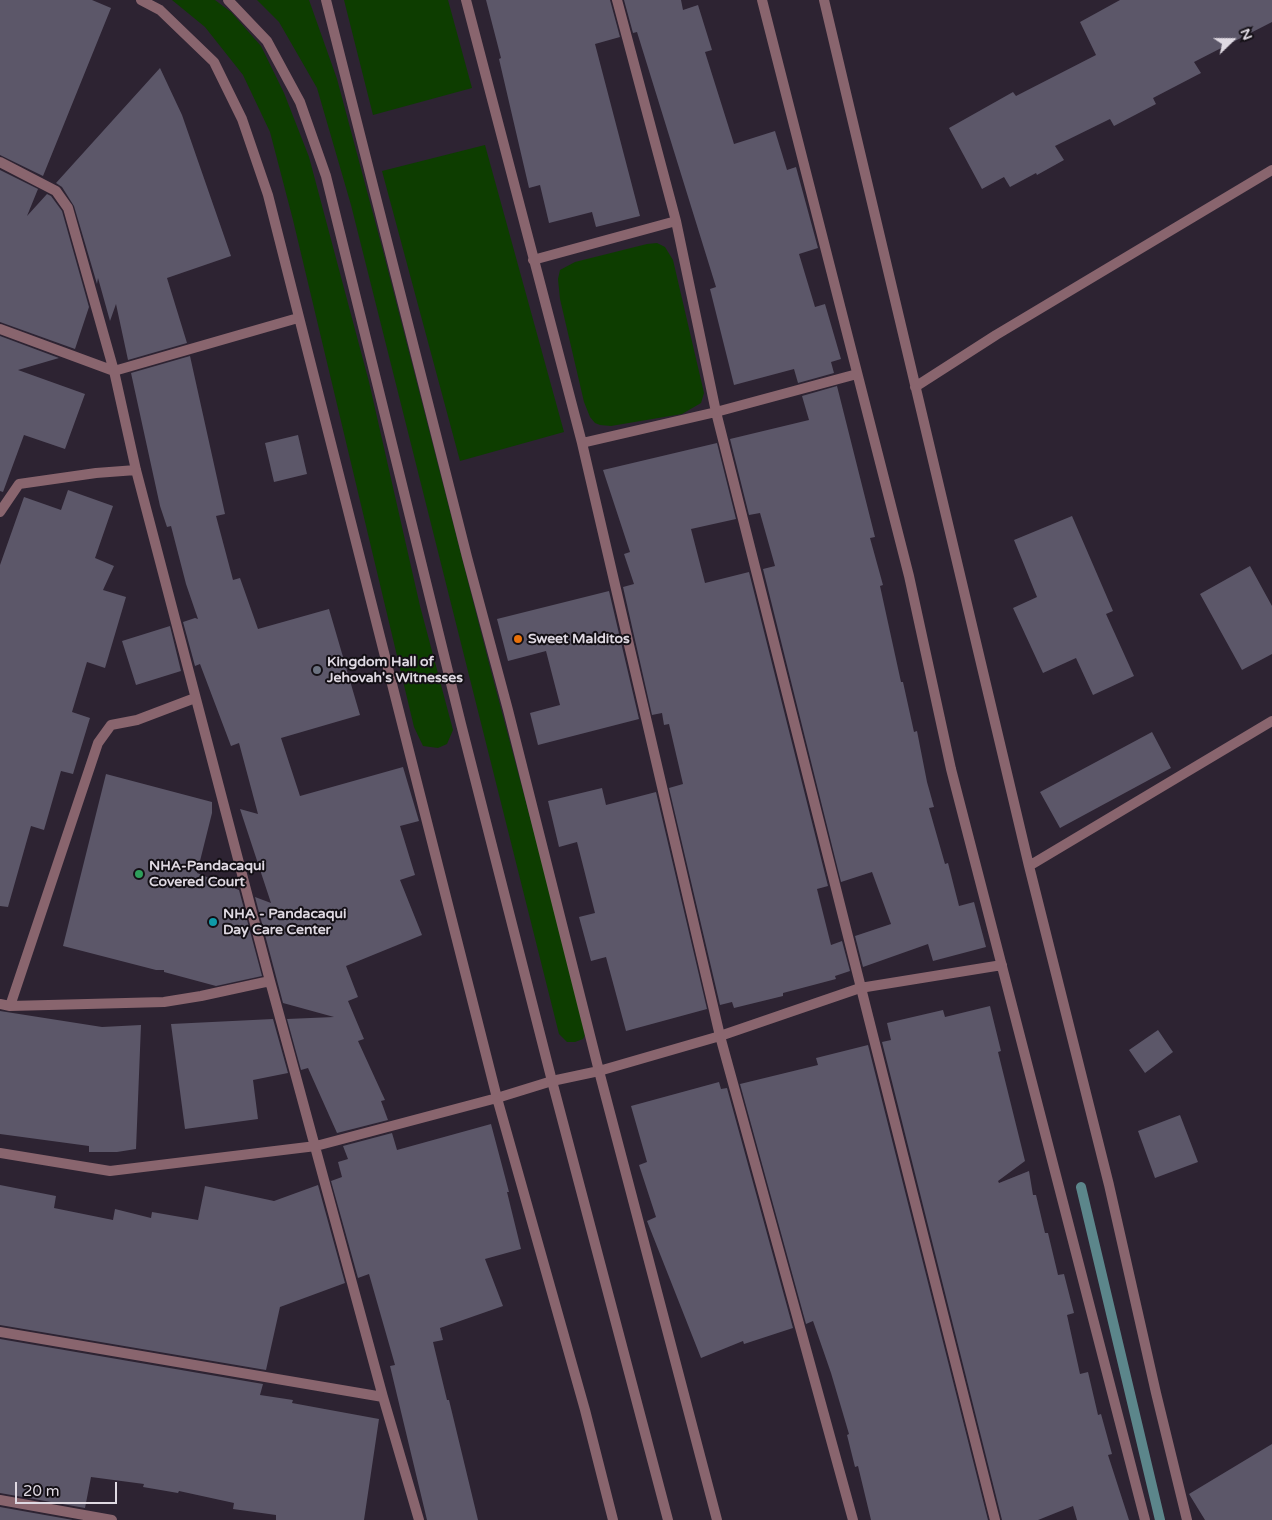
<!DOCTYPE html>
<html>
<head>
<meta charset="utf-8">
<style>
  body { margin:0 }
  #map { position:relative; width:1272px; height:1520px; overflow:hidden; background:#2d2332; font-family:"Varela Round",sans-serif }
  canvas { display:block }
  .north { position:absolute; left:1207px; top:15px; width:50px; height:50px; -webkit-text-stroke:4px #130f15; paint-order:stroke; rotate:68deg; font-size:14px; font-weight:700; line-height:20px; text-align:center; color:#dfd9e2 }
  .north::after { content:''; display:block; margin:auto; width:18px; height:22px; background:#dfd9e2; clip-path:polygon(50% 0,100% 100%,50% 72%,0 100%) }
  .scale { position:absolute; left:15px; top:1482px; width:102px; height:22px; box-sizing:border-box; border:2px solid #dfd9e2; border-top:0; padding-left:6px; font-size:15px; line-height:18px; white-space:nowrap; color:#dfd9e2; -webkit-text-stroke:4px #130f15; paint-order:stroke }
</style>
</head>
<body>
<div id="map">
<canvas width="1272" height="1520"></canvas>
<div class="north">N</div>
<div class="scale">20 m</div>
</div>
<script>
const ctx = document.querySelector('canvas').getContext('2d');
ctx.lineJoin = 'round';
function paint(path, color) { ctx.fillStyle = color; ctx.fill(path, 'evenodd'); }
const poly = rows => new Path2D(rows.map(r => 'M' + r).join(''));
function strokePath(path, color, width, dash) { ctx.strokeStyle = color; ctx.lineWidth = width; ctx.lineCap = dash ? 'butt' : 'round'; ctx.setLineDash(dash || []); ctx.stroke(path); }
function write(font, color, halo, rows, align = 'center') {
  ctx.font = font + ' "Varela Round",sans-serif'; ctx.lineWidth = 4; ctx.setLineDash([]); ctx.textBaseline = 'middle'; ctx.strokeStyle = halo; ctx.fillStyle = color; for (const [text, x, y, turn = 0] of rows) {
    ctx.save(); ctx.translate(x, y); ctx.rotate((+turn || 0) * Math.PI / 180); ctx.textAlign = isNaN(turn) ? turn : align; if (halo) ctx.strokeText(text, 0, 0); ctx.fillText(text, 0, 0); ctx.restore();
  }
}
const green = poly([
  [172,0,215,0,231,12,261,46,284,93,309,157,369,382,420,606,453,730,447,744,438,748,423,746,414,727,293,220,270,132,243,75,205,27],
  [257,0,309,0,337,79,383,251,492,675,587,1031,583,1039,575,1042,567,1042,559,1034,351,205,317,88,279,22],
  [344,0,448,0,472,88,373,115],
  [485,145,564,432,460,461,382,171],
  [657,243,665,247,673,260,704,393,701,403,682,414,611,426,600,425,595,423,590,417,584,402,560,299,558,279,560,270,575,262,647,244]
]);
const stream = poly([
  [1081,1187,1160,1520]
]);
const building = poly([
  [0,0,92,0,111,8,43,176,0,155],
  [486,0,610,0,620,37,595,44,640,216,596,227,592,212,549,223,540,185,529,188,499,59,501,58],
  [624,0,681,0,683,10,698,5,712,50,705,52,734,144,775,131,787,170,796,167,818,248,799,254,815,307,825,304,841,359,831,362,834,373,798,383,794,369,734,385,710,289,716,287,637,32,633,33],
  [1120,0,1272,0,1272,22,1194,62,1201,73,1153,98,1156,104,1114,126,1110,119,1055,146,1064,160,1037,175,1036,173,1010,187,1004,177,982,189,949,128,1013,92,1016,96,1096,55,1080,22],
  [160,68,182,115,231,256,167,278,187,343,128,360,116,304,110,321,98,278,97,284,74,206,62,187,56,183],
  [0,170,38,189,27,216,47,194,51,196,62,211,89,307,75,349,0,322],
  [0,336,59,358,18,370,85,394,65,449,24,435,3,492,0,491],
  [190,356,225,514,216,516,233,580,240,578,258,629,329,609,360,715,281,738,300,796,403,767,419,821,400,826,415,875,400,880,422,935,346,966,358,997,348,1001,364,1039,358,1041,385,1100,381,1101,388,1120,337,1133,308,1068,301,1070,287,1019,334,1017,283,1003,255,897,271,903,240,809,258,814,239,743,231,746,200,664,195,666,183,622,195,618,198,619,186,584,171,526,167,527,160,506,131,373],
  [837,386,875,537,870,538,883,585,880,586,901,682,903,682,914,732,917,731,927,782,934,807,929,808,945,864,948,863,959,906,974,902,986,947,933,961,928,944,863,967,855,936,891,924,872,872,841,882,763,569,775,566,760,513,749,515,730,439,809,420,802,396],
  [298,435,307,474,274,482,265,443],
  [717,443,736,519,691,529,705,583,749,572,828,886,817,889,831,945,842,941,850,971,835,976,836,979,783,993,783,996,734,1008,732,1002,720,1005,669,788,683,784,669,724,664,725,662,713,652,715,623,587,634,584,624,554,630,552,603,470],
  [68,490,113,506,95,558,114,566,103,590,126,597,105,668,87,662,72,712,90,718,73,774,61,771,44,830,31,826,8,907,0,906,0,565,24,497,61,510],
  [1072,516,1113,611,1106,614,1134,676,1093,695,1076,658,1043,673,1013,608,1037,597,1014,540],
  [1250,566,1272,606,1272,654,1242,670,1200,594],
  [609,591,639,719,538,745,530,713,560,705,546,651,508,661,497,619],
  [170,626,181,671,136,685,122,641],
  [1152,732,1171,768,1060,828,1040,792],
  [106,774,212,802,212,813,197,873,239,890,262,976,216,986,164,972,164,970,156,970,63,946],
  [602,788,606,805,656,792,707,1009,626,1031,606,957,591,961,579,917,595,913,577,842,559,847,548,801],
  [990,1006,1001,1051,998,1052,1025,1161,998,1181,999,1183,1029,1171,1033,1195,1036,1195,1045,1233,1048,1233,1058,1275,1064,1274,1074,1313,1067,1315,1080,1374,1088,1372,1098,1415,1101,1414,1112,1454,1108,1455,1129,1520,1077,1520,1073,1506,1038,1520,1002,1520,882,1042,891,1040,887,1023,943,1010,945,1017],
  [0,1011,102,1027,141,1025,136,1149,117,1152,89,1152,89,1146,0,1134],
  [273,1019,288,1073,253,1080,258,1119,185,1129,171,1024],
  [1158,1030,1173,1052,1145,1073,1129,1050],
  [868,1045,988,1520,871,1520,858,1466,855,1467,847,1435,849,1434,831,1373,813,1321,806,1324,740,1084,818,1065,816,1058],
  [719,1082,721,1089,727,1088,793,1328,744,1344,743,1341,701,1358,647,1221,656,1217,639,1165,647,1162,631,1106],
  [1180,1115,1198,1162,1155,1178,1138,1131],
  [491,1124,509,1192,507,1192,521,1249,485,1259,503,1306,440,1328,443,1340,433,1342,447,1400,449,1400,478,1520,427,1520,390,1366,395,1365,369,1274,358,1278,331,1181,342,1177,338,1162,348,1159,343,1146,392,1133,397,1150],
  [0,1185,56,1196,54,1208,113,1220,115,1209,151,1218,152,1212,198,1220,205,1186,274,1201,318,1185,345,1283,280,1307,266,1370,0,1325],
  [0,1339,263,1384,260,1395,293,1400,292,1403,379,1419,364,1520,276,1520,276,1515,233,1509,234,1503,179,1491,178,1493,143,1487,144,1484,91,1477,85,1508,0,1493],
  [1272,1444,1272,1520,1205,1520,1189,1494],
  [0,1507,73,1520,0,1520]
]);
const minor = poly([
  [141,0,160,10,214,62,242,119,268,195,497,1098,585,1410,613,1520],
  [326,0,467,557,508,710,599,1071,717,1520],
  [466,0,582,443,720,1036,853,1520],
  [617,0,676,221,716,412,995,1520],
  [762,0,909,576,951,769,1145,1520],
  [824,0,1029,866,1109,1185,1156,1393,1187,1520],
  [0,162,56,191,68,208,114,371,136,470,270,981,383,1397,419,1520],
  [533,260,676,221],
  [0,329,114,371,298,318],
  [915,387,996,335,1272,170],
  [582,443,716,412,857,374],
  [0,512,19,484,96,473,136,470],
  [1029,866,1272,721],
  [0,1004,10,1006,164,1002,201,996,270,981],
  [10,1006,98,743,111,725,137,720,195,698],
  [0,1153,110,1171,316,1146,497,1098,552,1081,599,1071,720,1036,860,988,1002,965],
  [0,1332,383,1397],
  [0,1500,112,1520]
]);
const tertiary = poly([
  [228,0,267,41,300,102,326,176,461,724,552,1081,668,1520]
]);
const markers = [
  [518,639,5,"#e8710a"],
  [317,670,5,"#6b7280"],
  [139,874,5,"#2e9e5b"],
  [213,922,5,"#0f9aa8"]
];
const poiNames = [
  ["Sweet Malditos",528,639],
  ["Kingdom Hall of",327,662],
  ["Jehovah's Witnesses",327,678],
  ["NHA-Pandacaqui",149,866],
  ["Covered Court",149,882],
  ["NHA - Pandacaqui",223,914],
  ["Day Care Center",223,930]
];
paint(green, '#0d3d00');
strokePath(stream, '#5c868b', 10);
paint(building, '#5c5769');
strokePath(minor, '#89656e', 10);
strokePath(tertiary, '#89656e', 10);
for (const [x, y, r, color] of markers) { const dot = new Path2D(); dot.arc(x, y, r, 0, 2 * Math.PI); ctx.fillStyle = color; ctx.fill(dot); strokePath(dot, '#130f15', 2); }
write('bold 14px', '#dfd9e2', '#130f15', poiNames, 'left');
</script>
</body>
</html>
